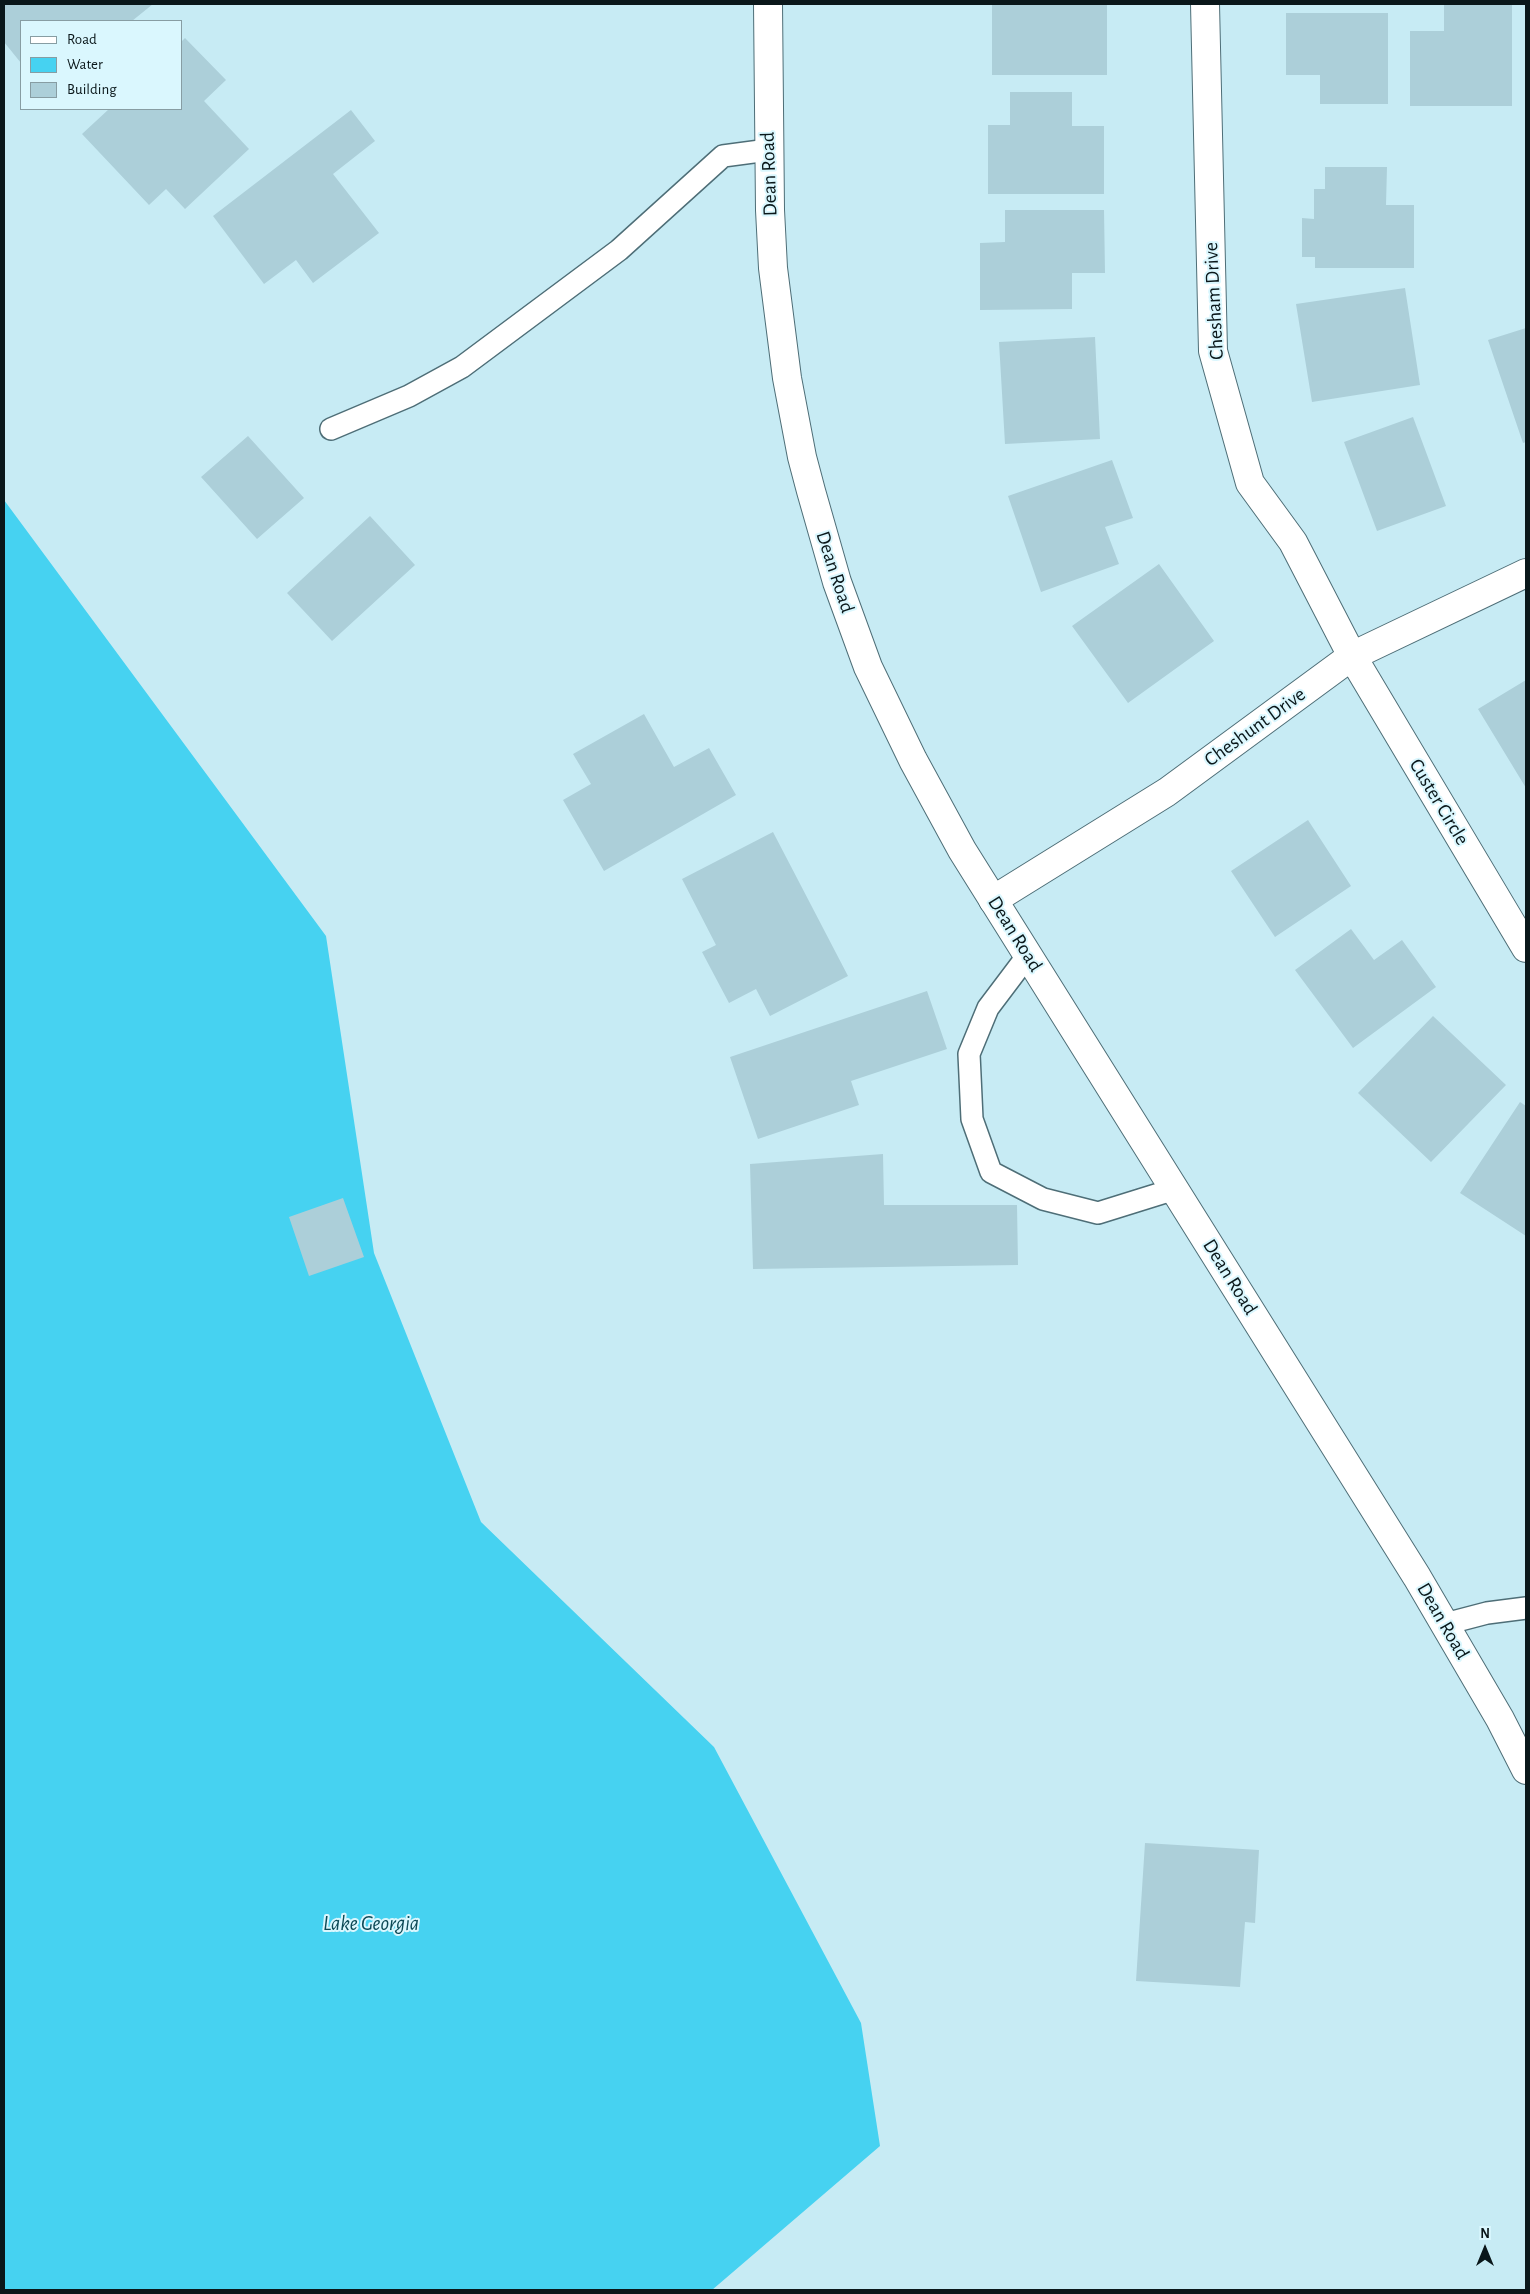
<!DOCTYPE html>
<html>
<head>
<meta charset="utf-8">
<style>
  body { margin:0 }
  #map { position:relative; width:1530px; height:2294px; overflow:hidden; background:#c7ebf4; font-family:"Alegreya Sans",sans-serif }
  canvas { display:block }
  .frame { position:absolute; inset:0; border:5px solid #0a171a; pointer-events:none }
  .legend { position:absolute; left:20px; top:20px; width:162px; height:90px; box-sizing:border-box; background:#daf7fe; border:1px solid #879da3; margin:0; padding:6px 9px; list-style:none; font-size:15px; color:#0a171a }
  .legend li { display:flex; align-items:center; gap:10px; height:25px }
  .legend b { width:25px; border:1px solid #879da3 }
  .north { position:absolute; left:1460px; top:2224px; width:50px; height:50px; -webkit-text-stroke:4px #daf7fe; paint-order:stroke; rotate:0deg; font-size:14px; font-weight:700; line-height:20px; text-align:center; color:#0a171a }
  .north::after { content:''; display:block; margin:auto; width:18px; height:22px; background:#0a171a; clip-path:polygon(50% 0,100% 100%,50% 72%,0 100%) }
</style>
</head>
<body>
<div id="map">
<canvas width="1530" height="2294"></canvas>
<div class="frame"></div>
<ul class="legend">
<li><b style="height:6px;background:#fff"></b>Road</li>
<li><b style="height:14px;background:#46d2f1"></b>Water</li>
<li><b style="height:14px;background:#accfd9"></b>Building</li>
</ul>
<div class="north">N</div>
</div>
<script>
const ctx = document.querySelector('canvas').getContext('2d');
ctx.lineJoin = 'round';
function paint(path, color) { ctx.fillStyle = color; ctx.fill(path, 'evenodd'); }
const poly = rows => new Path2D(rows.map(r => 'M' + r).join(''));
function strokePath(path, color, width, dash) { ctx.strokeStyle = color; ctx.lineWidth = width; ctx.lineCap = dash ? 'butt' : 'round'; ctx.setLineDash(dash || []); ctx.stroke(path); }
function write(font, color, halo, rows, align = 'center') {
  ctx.font = font + ' "Alegreya Sans",sans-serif'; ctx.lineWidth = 4; ctx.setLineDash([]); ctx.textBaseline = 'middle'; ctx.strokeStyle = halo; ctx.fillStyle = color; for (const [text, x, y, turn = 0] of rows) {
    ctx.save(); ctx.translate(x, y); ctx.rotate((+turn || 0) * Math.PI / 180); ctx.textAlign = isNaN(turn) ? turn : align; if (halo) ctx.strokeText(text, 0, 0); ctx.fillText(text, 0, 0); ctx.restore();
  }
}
const water = poly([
  [4,500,326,936,374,1253,481,1522,714,1747,861,2023,880,2146,712,2290,4,2290]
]);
const building = poly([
  [4,4,153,4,132,21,21,21,21,63,4,42],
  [992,4,1107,4,1107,75,992,75],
  [1444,4,1512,4,1512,106,1410,106,1410,31,1444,31],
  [1286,13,1388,13,1388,104,1320,104,1320,75,1286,75],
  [185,38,226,80,204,101,249,149,185,209,166,189,149,205,82,134,109,109,181,109,181,42],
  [1010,92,1072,92,1072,126,1104,126,1104,194,988,194,988,125,1010,125],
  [351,110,375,141,333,174,379,233,313,283,296,260,264,284,213,216],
  [1325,167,1387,167,1386,205,1414,205,1414,268,1315,268,1315,257,1302,257,1302,218,1314,219,1314,189,1325,189],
  [1005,210,1104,210,1105,273,1072,273,1072,309,980,310,980,243,1005,242],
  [1405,288,1420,385,1312,402,1296,304],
  [1526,328,1526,442,1523,443,1488,340],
  [1095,337,1100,439,1005,444,999,342],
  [1413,417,1446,506,1377,531,1344,442],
  [248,436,304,498,257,539,201,477],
  [1112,460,1133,518,1105,527,1119,564,1041,592,1008,496],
  [370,516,415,565,332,641,287,593],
  [1159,564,1214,641,1128,703,1072,626],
  [1526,680,1526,788,1478,709],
  [644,714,674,767,709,748,736,795,604,871,563,800,591,784,573,754],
  [1308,820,1351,886,1275,937,1231,871],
  [773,832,848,976,770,1016,756,989,729,1003,702,952,716,945,682,879],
  [1351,929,1374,960,1402,940,1436,987,1353,1048,1295,970],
  [927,991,947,1049,851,1081,859,1105,758,1139,730,1057],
  [1433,1016,1506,1085,1431,1162,1358,1093],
  [1520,1102,1526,1106,1526,1236,1460,1193],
  [883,1154,884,1205,1017,1205,1018,1265,753,1269,750,1164],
  [343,1198,364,1257,309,1276,289,1217],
  [1145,1843,1259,1850,1255,1923,1245,1922,1240,1987,1136,1981]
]);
const lane = poly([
  [331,429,409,396,462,367,619,250,723,156,768,150],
  [1028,955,988,1008,969,1054,972,1119,991,1172,1043,1199,1098,1213,1175,1189],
  [1445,1624,1487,1613,1526,1608]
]);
const street = poly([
  [1205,4,1213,351,1250,483,1293,542,1352,656,1526,948],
  [993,900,1167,792,1352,656,1526,573]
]);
const secondary = poly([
  [768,4,770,210,773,268,787,378,802,457,811,491,837,582,868,667,913,760,962,850,1417,1577,1500,1719,1526,1770]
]);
const streetNames = [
  ["Dean Road",769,174,-92],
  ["Chesham Drive",1214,301,-93],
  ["Dean Road",835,572,72],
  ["Cheshunt Drive",1255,727,-36],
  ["Custer Circle",1439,802,59],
  ["Dean Road",1015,934,58],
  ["Dean Road",1230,1277,58],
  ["Dean Road",1443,1621,60]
];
const waterNames = [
  ["Lake Georgia",371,1924]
];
paint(water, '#46d2f1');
paint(building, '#accfd9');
strokePath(lane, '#4e6e77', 24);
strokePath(street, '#4e6e77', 30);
strokePath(secondary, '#4e6e77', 30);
strokePath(lane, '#fff', 21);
strokePath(street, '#fff', 28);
strokePath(secondary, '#fff', 28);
write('20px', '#0a171a', '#daf7fe', streetNames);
write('italic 21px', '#0c4956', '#daf7fe', waterNames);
</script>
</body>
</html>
